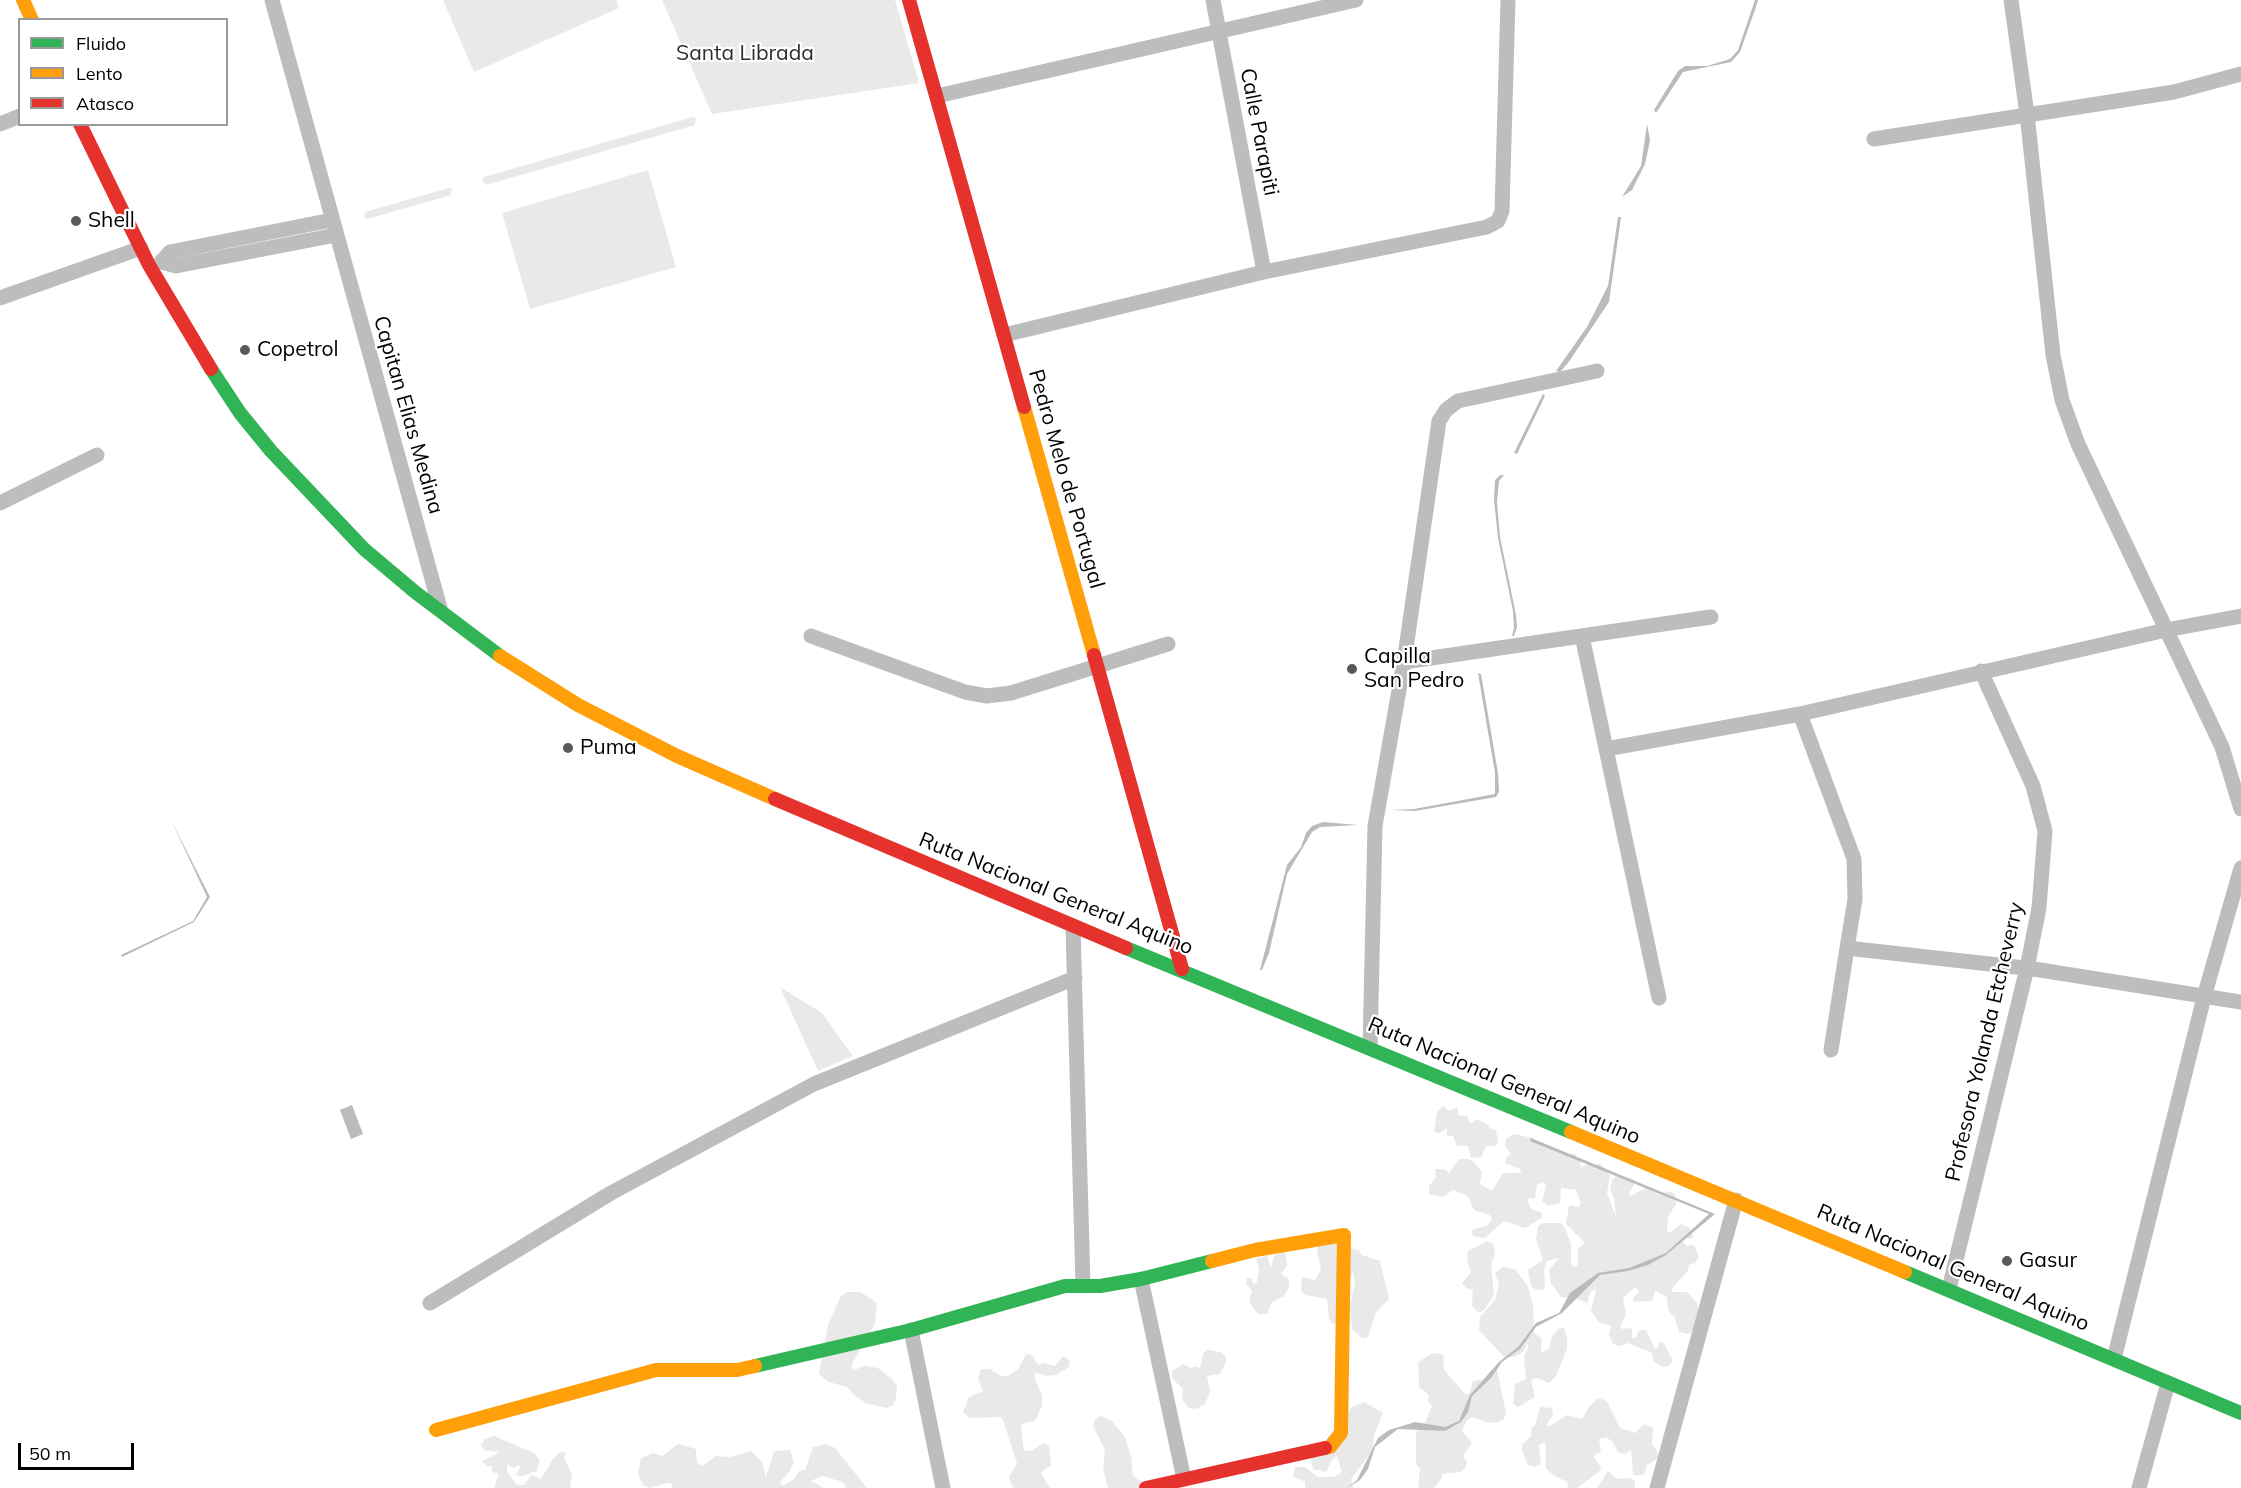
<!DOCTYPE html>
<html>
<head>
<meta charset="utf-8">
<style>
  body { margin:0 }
  #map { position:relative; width:2241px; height:1488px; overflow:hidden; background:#fff; font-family:Mulish,sans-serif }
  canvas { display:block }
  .legend { position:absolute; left:18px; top:18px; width:210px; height:108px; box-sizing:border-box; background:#fff; border:2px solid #999; margin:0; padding:8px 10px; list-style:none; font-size:18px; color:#000 }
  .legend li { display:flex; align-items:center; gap:12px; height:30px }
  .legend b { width:30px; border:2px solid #999 }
  .scale { position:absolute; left:18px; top:1443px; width:116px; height:27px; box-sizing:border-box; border:3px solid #000; border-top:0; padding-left:8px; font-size:18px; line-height:21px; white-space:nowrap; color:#000; -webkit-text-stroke:4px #fff; paint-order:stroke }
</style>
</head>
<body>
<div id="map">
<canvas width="2241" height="1488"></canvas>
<ul class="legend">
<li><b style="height:8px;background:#30b455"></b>Fluido</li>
<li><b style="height:8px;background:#ff9f0a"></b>Lento</li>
<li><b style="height:8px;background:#e5322d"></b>Atasco</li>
</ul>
<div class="scale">50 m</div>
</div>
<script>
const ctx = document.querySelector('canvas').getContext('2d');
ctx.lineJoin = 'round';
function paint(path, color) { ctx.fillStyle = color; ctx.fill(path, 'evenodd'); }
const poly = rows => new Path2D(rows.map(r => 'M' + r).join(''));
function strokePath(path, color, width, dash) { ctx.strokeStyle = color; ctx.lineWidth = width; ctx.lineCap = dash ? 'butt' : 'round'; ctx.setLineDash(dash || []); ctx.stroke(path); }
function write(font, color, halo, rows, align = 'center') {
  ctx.font = font + ' Mulish,sans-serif'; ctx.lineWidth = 4.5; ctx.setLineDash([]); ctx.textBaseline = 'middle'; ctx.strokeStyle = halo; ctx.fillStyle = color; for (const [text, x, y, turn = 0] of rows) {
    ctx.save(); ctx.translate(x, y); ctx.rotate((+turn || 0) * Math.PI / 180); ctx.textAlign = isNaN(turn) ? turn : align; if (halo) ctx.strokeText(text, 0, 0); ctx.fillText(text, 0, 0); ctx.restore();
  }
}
const green = poly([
  [443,0,616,0,619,8,474,72],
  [662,0,895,0,919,83,712,114],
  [693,117,696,118,695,125,486,185,482,180,484,177],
  [648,170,676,267,530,309,502,213],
  [449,188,452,189,451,195,367,219,364,217,365,212],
  [780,987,822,1013,853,1056,818,1071],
  [1443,1106,1449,1111,1458,1107,1458,1115,1467,1116,1470,1124,1477,1119,1488,1125,1490,1129,1496,1130,1498,1143,1495,1146,1486,1146,1481,1157,1471,1158,1468,1146,1457,1146,1453,1136,1447,1136,1447,1128,1440,1133,1434,1132,1437,1112],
  [1514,1134,1532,1138,1561,1154,1575,1154,1580,1160,1581,1167,1592,1163,1595,1170,1596,1164,1601,1164,1610,1176,1607,1193,1616,1217,1614,1198,1610,1189,1612,1180,1616,1176,1633,1179,1634,1185,1629,1193,1631,1196,1647,1187,1653,1188,1658,1195,1670,1191,1675,1194,1676,1204,1668,1217,1667,1230,1668,1233,1671,1232,1681,1224,1690,1228,1693,1236,1691,1239,1685,1237,1683,1242,1687,1246,1694,1245,1699,1257,1695,1263,1689,1265,1688,1271,1673,1287,1672,1292,1687,1292,1698,1304,1698,1327,1689,1334,1679,1332,1675,1318,1668,1310,1667,1297,1655,1291,1652,1301,1634,1302,1633,1298,1639,1292,1635,1287,1623,1298,1626,1315,1620,1327,1622,1329,1632,1328,1632,1338,1635,1338,1640,1330,1646,1330,1655,1349,1658,1348,1659,1342,1663,1342,1673,1360,1669,1366,1663,1367,1654,1362,1652,1353,1628,1343,1619,1346,1613,1344,1609,1334,1611,1326,1599,1322,1591,1311,1596,1290,1591,1291,1587,1304,1582,1300,1561,1297,1551,1283,1549,1270,1559,1258,1547,1261,1544,1270,1545,1289,1536,1290,1531,1286,1528,1270,1543,1260,1536,1239,1538,1226,1543,1223,1561,1223,1565,1228,1571,1244,1571,1264,1573,1267,1578,1265,1578,1249,1585,1243,1566,1224,1569,1205,1578,1207,1581,1204,1576,1190,1561,1188,1560,1203,1549,1206,1542,1201,1546,1186,1544,1183,1537,1184,1535,1198,1527,1199,1531,1209,1542,1213,1542,1218,1525,1228,1504,1221,1485,1238,1473,1236,1472,1230,1488,1225,1492,1219,1490,1215,1474,1210,1468,1196,1453,1190,1443,1197,1429,1194,1429,1186,1436,1177,1435,1169,1444,1169,1449,1173,1459,1159,1469,1159,1474,1162,1482,1172,1480,1184,1492,1191,1503,1173,1521,1173,1520,1169,1505,1163,1506,1158,1511,1154,1505,1146,1506,1139],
  [1318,1239,1358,1250,1362,1255,1380,1261,1389,1299,1376,1312,1368,1337,1362,1338,1352,1329,1350,1305,1355,1284,1353,1271,1338,1323,1332,1324,1329,1318,1327,1299,1305,1295,1301,1290,1302,1277,1315,1280,1321,1270,1317,1251],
  [1488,1241,1494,1245,1495,1255,1491,1264,1494,1295,1484,1310,1479,1313,1472,1306,1473,1290,1466,1288,1462,1283,1471,1272,1467,1260,1468,1251],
  [1285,1251,1287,1265,1281,1274,1289,1279,1289,1288,1284,1296,1272,1302,1267,1314,1258,1314,1249,1302,1252,1291,1246,1284,1247,1278,1251,1278,1254,1284,1257,1282,1259,1269,1256,1259,1267,1256,1271,1268,1274,1256],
  [1502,1267,1515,1269,1527,1285,1533,1304,1534,1333,1542,1338,1541,1352,1549,1349,1552,1337,1558,1329,1564,1328,1567,1338,1567,1349,1556,1376,1549,1383,1537,1378,1531,1380,1535,1397,1518,1407,1513,1404,1515,1384,1526,1379,1524,1357,1529,1345,1527,1344,1523,1352,1514,1357,1504,1357,1479,1330,1480,1317,1495,1300,1499,1285,1495,1273],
  [847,1292,860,1292,872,1299,877,1304,875,1323,851,1366,854,1370,865,1366,878,1368,893,1380,897,1386,896,1399,893,1405,887,1408,868,1404,856,1397,847,1387,829,1382,819,1374,828,1325,841,1296],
  [1208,1350,1221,1352,1226,1356,1226,1362,1220,1374,1207,1376,1210,1392,1205,1404,1196,1409,1189,1408,1183,1401,1182,1388,1172,1378,1172,1371,1183,1364,1191,1368,1195,1366,1200,1368,1203,1353],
  [1433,1353,1443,1354,1444,1370,1465,1394,1469,1394,1473,1381,1485,1379,1491,1370,1497,1370,1506,1413,1504,1419,1498,1422,1488,1423,1473,1417,1467,1420,1462,1431,1472,1443,1463,1455,1467,1463,1465,1469,1460,1472,1441,1474,1442,1478,1434,1488,1418,1488,1420,1469,1416,1464,1416,1432,1425,1423,1432,1406,1428,1401,1429,1395,1419,1387,1418,1362],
  [1026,1354,1032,1355,1038,1365,1043,1363,1055,1366,1063,1356,1070,1361,1069,1367,1056,1375,1047,1376,1035,1373,1035,1380,1042,1395,1042,1406,1035,1421,1022,1424,1021,1427,1024,1451,1033,1450,1043,1443,1049,1446,1051,1466,1046,1468,1041,1473,1050,1488,1015,1488,1012,1486,1009,1477,1017,1463,1002,1417,970,1418,963,1412,969,1397,983,1391,978,1379,981,1369,990,1369,1001,1376,1008,1376,1018,1369],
  [1598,1398,1607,1401,1620,1428,1635,1433,1644,1424,1653,1428,1652,1444,1657,1451,1658,1458,1647,1465,1644,1475,1633,1475,1631,1450,1625,1454,1618,1452,1613,1442,1606,1437,1599,1439,1601,1452,1593,1456,1601,1468,1600,1471,1577,1488,1568,1488,1567,1482,1553,1475,1546,1468,1545,1442,1539,1445,1541,1464,1535,1467,1528,1465,1522,1450,1522,1445,1531,1436,1531,1429,1535,1425,1540,1407,1552,1408,1553,1415,1547,1424,1548,1427,1567,1415,1582,1419,1589,1407],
  [1364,1402,1383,1413,1374,1435,1373,1450,1351,1479,1353,1488,1305,1488,1305,1482,1293,1476,1295,1467,1305,1467,1318,1477,1334,1477,1342,1472,1337,1456,1332,1460,1326,1472,1313,1469,1311,1459,1352,1407],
  [1101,1416,1112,1421,1125,1437,1131,1456,1133,1476,1150,1488,1108,1488,1103,1468,1105,1450,1093,1426,1095,1419],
  [494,1436,534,1453,540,1460,537,1471,522,1476,516,1475,521,1465,513,1468,507,1464,507,1472,517,1485,524,1485,532,1475,541,1479,553,1459,560,1452,566,1452,564,1458,572,1474,570,1488,494,1488,499,1474,492,1472,492,1466,486,1466,482,1461,500,1452,484,1450,481,1445,485,1439],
  [678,1444,696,1449,697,1462,702,1466,716,1456,730,1457,751,1451,762,1462,766,1477,774,1451,790,1450,794,1462,789,1472,780,1482,783,1486,794,1479,799,1471,805,1470,813,1447,826,1444,835,1448,867,1488,846,1488,843,1482,822,1476,811,1481,824,1488,673,1488,671,1483,667,1483,650,1488,643,1485,638,1473,641,1458,653,1453,662,1456],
  [1608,1471,1617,1479,1629,1478,1635,1481,1635,1488,1597,1488]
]);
const water = poly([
  [1755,0,1758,0,1757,4,1740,52,1731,62,1683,72,1656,113,1654,110,1678,71,1685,66,1707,66,1730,59,1738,50],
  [1647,124,1650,140,1645,164,1632,190,1622,197,1641,166],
  [1618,217,1621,217,1609,302,1568,363,1560,372,1556,371,1587,327,1608,286],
  [1543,394,1545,396,1517,454,1514,453],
  [1500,475,1504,475,1499,481,1497,502,1500,537,1516,615,1517,627,1514,636,1512,636,1514,628,1513,611,1498,538,1494,500,1495,480],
  [1478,673,1481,674,1498,773,1499,792,1496,797,1415,811,1391,810,1414,809,1495,794,1495,773],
  [171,820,210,897,194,922,122,957,121,955,193,921,207,897],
  [1323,822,1358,825,1320,827,1312,832,1287,874,1269,953,1262,970,1260,970,1287,865,1301,847,1306,833,1312,826],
  [352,1105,363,1134,351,1139,340,1110],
  [1531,1138,1715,1214,1666,1255,1648,1265,1628,1271,1600,1275,1562,1313,1536,1327,1520,1349,1502,1362,1491,1378,1472,1396,1468,1412,1461,1422,1445,1431,1398,1429,1375,1447,1368,1469,1360,1480,1347,1488,1357,1480,1378,1438,1389,1430,1415,1422,1445,1427,1459,1421,1470,1395,1499,1362,1518,1347,1536,1323,1559,1313,1570,1293,1598,1273,1629,1268,1666,1253,1709,1214,1530,1141]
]);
const street = poly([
  [272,0,440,608],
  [1213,0,1264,272],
  [2011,0,2027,114,2053,355,2062,400,2078,444,2222,747,2241,809],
  [937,96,1356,0],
  [0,124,20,116],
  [1874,139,2174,92,2241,74],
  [161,262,170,252,332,220],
  [161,262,176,266,336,235],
  [0,298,141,248],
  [1004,335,1264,272,1487,227,1498,221,1502,211,1508,0],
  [0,503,97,455],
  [811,636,965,692,987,696,1011,693,1168,644],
  [1582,636,1659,998],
  [1404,662,1711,617],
  [1800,714,1854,859,1855,899,1847,948],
  [1606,749,1800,714,2166,630,2241,616],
  [1073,927,1083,1285],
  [1370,1048,1375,826,1404,662,1439,421,1446,410,1458,401,1597,371],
  [1831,1050,1847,948,2034,969,2241,1002],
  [1141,1279,1184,1479],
  [1949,1289,2027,968,2039,908,2045,831,2033,786,1981,671],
  [430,1303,611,1193,814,1084,1075,978],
  [911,1330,943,1488],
  [2114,1359,2204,997,2241,868],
  [1657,1488,1736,1200],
  [2139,1488,2168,1383]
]);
const fast = poly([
  [211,369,240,413,271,451,364,549,415,592,500,656],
  [1126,948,1571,1132],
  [1905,1272,2241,1413],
  [755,1366,911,1330,1065,1286,1100,1286,1141,1279,1212,1261]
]);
const slow = poly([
  [23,0,32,20],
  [1024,407,1094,655],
  [500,656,578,705,677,756,775,799],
  [1571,1132,1905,1272],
  [1212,1261,1255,1250,1344,1235,1341,1433,1330,1447,1325,1448],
  [436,1430,656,1370,737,1370,755,1366]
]);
const jam = poly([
  [909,0,1024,407],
  [80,124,149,265,211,369],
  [1094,655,1182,969],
  [775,799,1126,948],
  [1146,1488,1325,1448]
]);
const markers = [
  [76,221,6,"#595959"],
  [245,350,6,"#595959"],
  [1352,669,6,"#595959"],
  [568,748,6,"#595959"],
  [2007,1261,6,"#595959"]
];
const parkNames = [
  ["Santa Librada",745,54]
];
const streetNames = [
  ["Calle Parapiti",1259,132,79],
  ["Capitan Elias Medina",408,415,74],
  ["Pedro Melo de Portugal",1066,479,74],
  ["Ruta Nacional General Aquino",1056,894,22],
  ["Profesora Yolanda Etcheverry",1985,1042,-77],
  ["Ruta Nacional General Aquino",1504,1081,23],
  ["Ruta Nacional General Aquino",1953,1268,23]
];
const poiNames = [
  ["Shell",88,221],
  ["Copetrol",257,350],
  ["Capilla",1364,657],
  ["San Pedro",1364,681],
  ["Puma",580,748],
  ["Gasur",2019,1261]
];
paint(green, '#e9e9e9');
paint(water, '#bbb');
strokePath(street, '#bdbdbd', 15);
strokePath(fast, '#30b455', 14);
strokePath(slow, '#ff9f0a', 14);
strokePath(jam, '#e5322d', 14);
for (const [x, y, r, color] of markers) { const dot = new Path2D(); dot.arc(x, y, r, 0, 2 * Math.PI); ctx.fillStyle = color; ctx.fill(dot); strokePath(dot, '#fff', 2); }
write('21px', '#2e2e2e', '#fff', parkNames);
write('21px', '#000', '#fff', streetNames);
write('21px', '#000', '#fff', poiNames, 'left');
</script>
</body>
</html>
